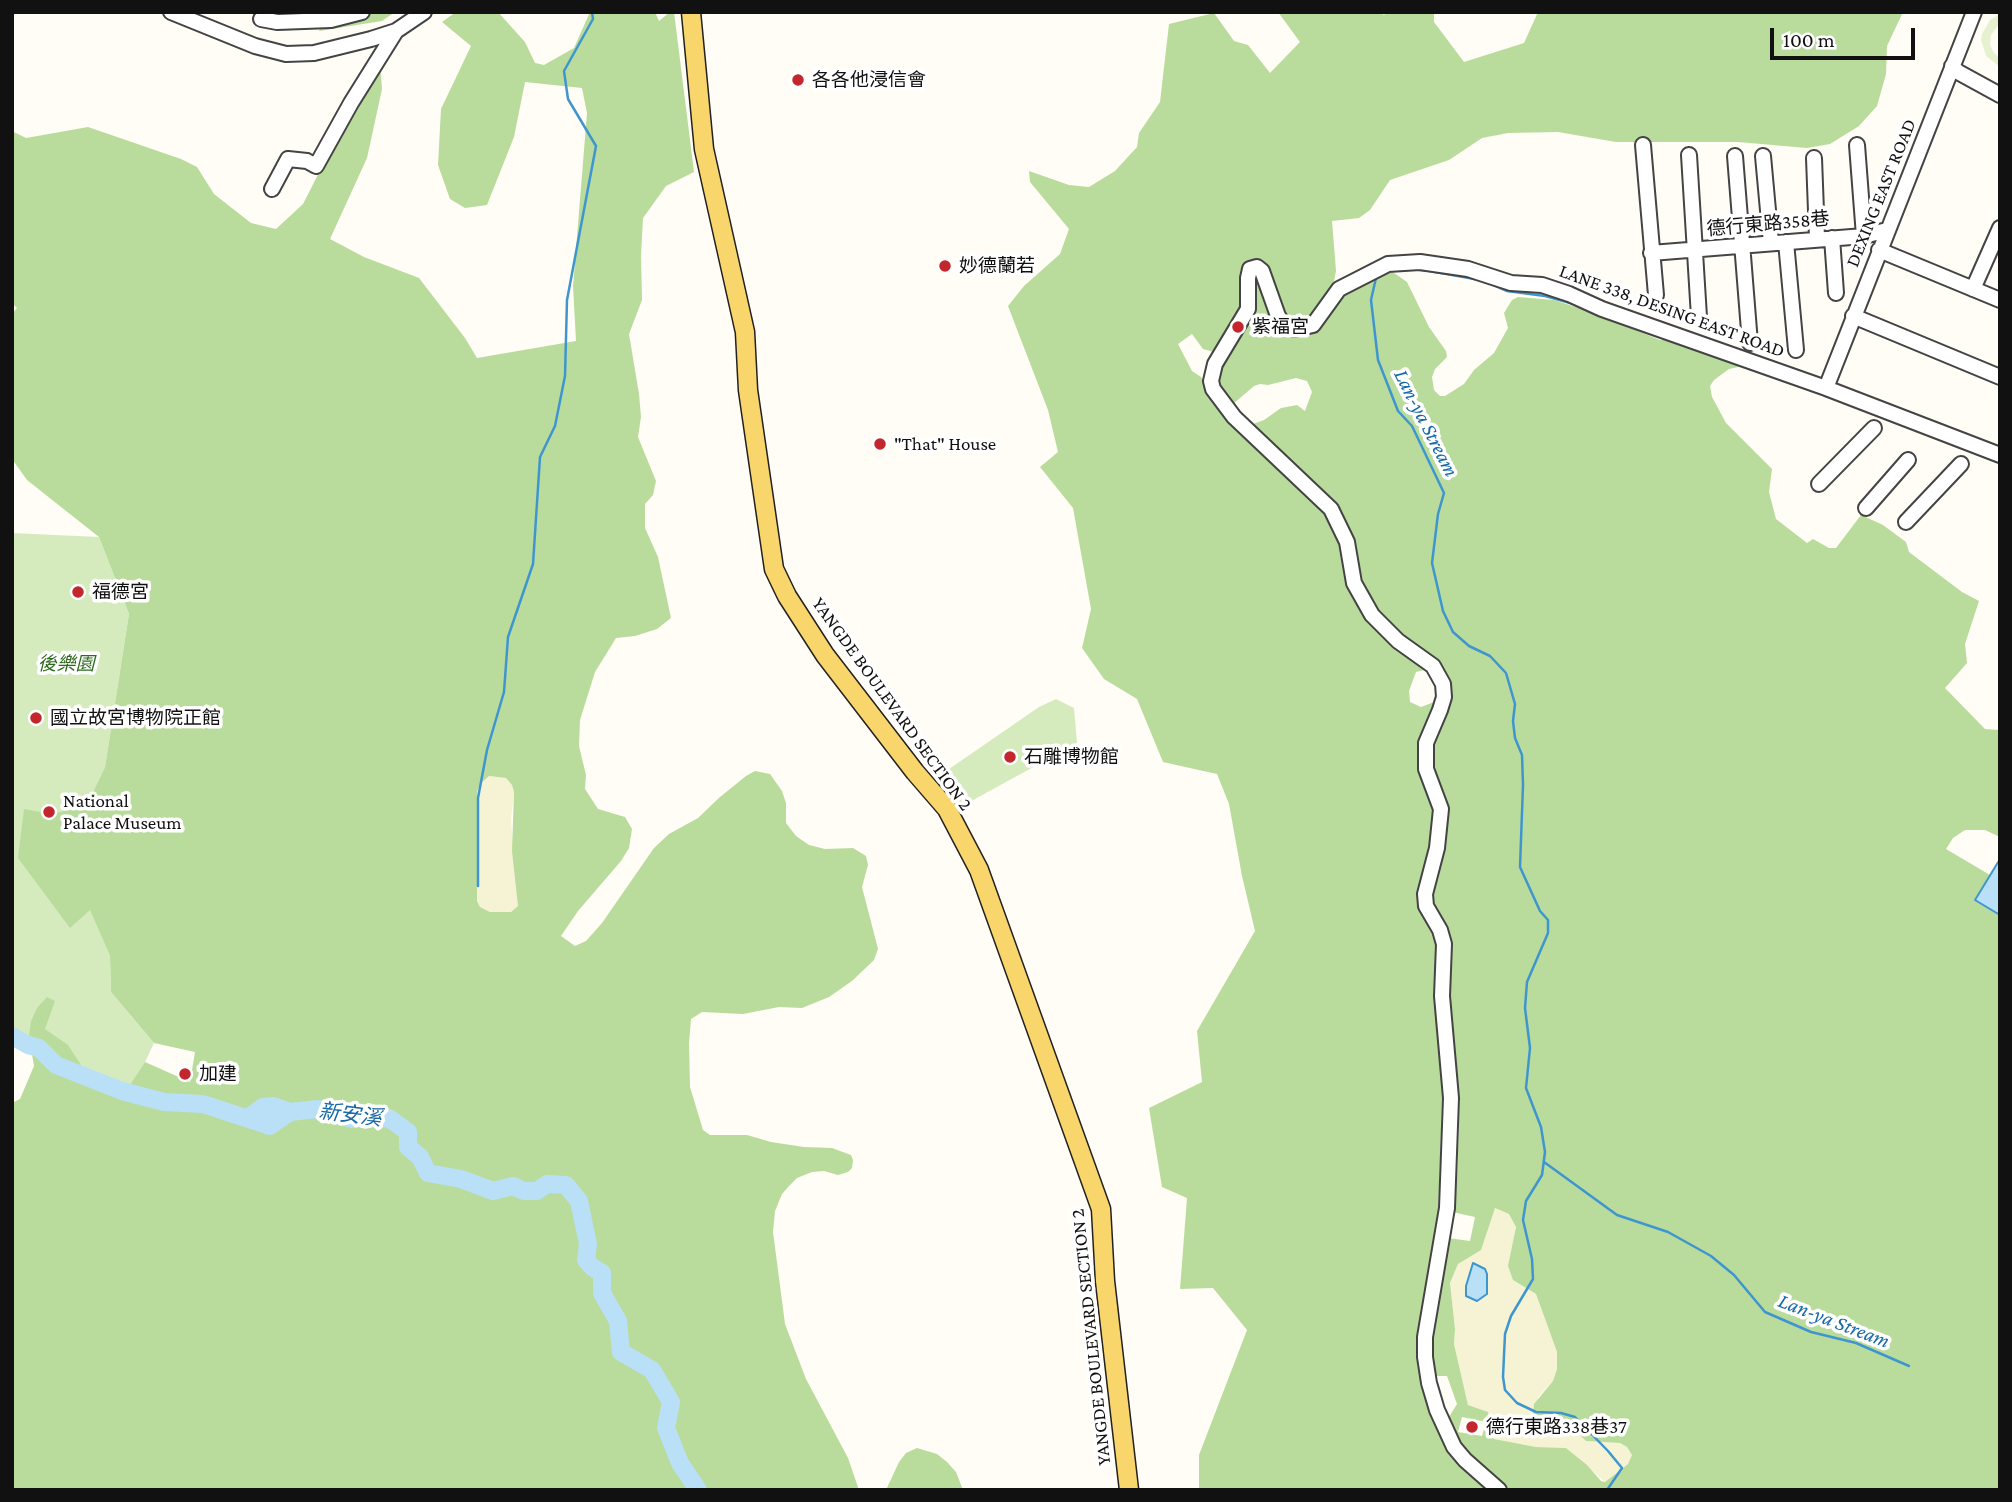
<!DOCTYPE html>
<html>
<head>
<meta charset="utf-8">
<style>
  body { margin:0 }
  #map { position:relative; width:2012px; height:1502px; overflow:hidden; background:#fffdf5; font-family:"Crimson Pro",serif }
  canvas { display:block }
  .frame { position:absolute; inset:0; border:14px solid #111; pointer-events:none }
  .scale { position:absolute; left:1770px; top:28px; width:145px; height:32px; box-sizing:border-box; border:4px solid #111; border-top:0; padding-left:9px; font-size:21px; line-height:24px; white-space:nowrap; color:#111; -webkit-text-stroke:5px #fff; paint-order:stroke }
</style>
</head>
<body>
<div id="map">
<canvas width="2012" height="1502"></canvas>
<div class="frame"></div>
<div class="scale">100 m</div>
</div>
<script>
const ctx = document.querySelector('canvas').getContext('2d');
ctx.lineJoin = 'round';
function paint(path, color) { ctx.fillStyle = color; ctx.fill(path, 'evenodd'); }
const poly = rows => new Path2D(rows.map(r => 'M' + r).join(''));
function strokePath(path, color, width, dash) { ctx.strokeStyle = color; ctx.lineWidth = width; ctx.lineCap = dash ? 'butt' : 'round'; ctx.setLineDash(dash || []); ctx.stroke(path); }
function write(font, color, halo, rows, align = 'center') {
  ctx.font = font + ' "Crimson Pro","Noto Sans TC",serif'; ctx.lineWidth = 7; ctx.setLineDash([]); ctx.textBaseline = 'middle'; ctx.strokeStyle = halo; ctx.fillStyle = color; for (const [text, x, y, turn = 0] of rows) {
    ctx.save(); ctx.translate(x, y); ctx.rotate((+turn || 0) * Math.PI / 180); ctx.textAlign = isNaN(turn) ? turn : align; if (halo) ctx.strokeText(text, 0, 0); ctx.fillText(text, 0, 0); ctx.restore();
  }
}
const farmland = poly([
  [489,776,506,778,512,785,514,792,511,820,518,906,511,912,490,912,480,907,477,901,477,792,480,784],
  [1495,1208,1509,1214,1516,1226,1513,1244,1513,1280,1536,1294,1557,1352,1557,1369,1553,1381,1538,1397,1538,1418,1570,1426,1586,1441,1620,1443,1627,1447,1632,1455,1628,1464,1605,1482,1566,1448,1536,1447,1494,1439,1489,1432,1490,1420,1488,1413,1468,1405,1454,1344,1455,1329,1450,1283,1458,1264,1481,1249,1491,1214]
]);
const green = poly([
  [12,533,99,537,129,614,105,767,87,804,52,814,70,927,90,909,110,956,111,992,154,1043,145,1062,127,1091,86,1073,28,1038,12,1032],
  [1056,699,1074,708,1077,743,955,810,936,778,1039,707]
]);
const forest = poly([
  [328,12,395,12,382,21,319,31],
  [456,12,498,12,525,42,535,63,544,65,574,48,590,12,655,12,659,21,670,12,674,12,694,172,666,186,643,218,641,256,642,300,629,334,639,394,641,417,638,437,656,481,653,495,645,504,645,528,658,557,671,618,657,629,635,636,616,638,595,672,580,720,579,746,586,775,585,789,598,809,625,817,632,829,629,848,621,861,578,911,561,936,575,946,586,941,602,923,654,848,669,834,698,818,720,797,746,776,755,771,770,774,782,791,786,803,786,823,796,836,809,845,825,849,853,848,866,856,868,865,862,887,878,949,874,960,852,981,829,997,802,1008,779,1007,743,1014,702,1012,691,1019,689,1043,690,1087,703,1130,710,1135,747,1135,771,1142,804,1147,832,1148,851,1155,853,1160,852,1168,848,1172,838,1175,824,1171,812,1172,797,1178,789,1186,782,1194,775,1211,773,1232,785,1324,806,1379,848,1458,859,1490,12,1490,12,1103,20,1099,34,1066,29,1037,31,1021,37,1008,47,997,55,1001,45,1029,68,1045,86,1073,126,1091,145,1062,190,1082,195,1052,154,1043,111,992,110,956,90,910,70,928,18,858,24,809,52,814,87,804,105,767,129,614,99,537,27,480,12,459,12,314,17,308,12,303,12,131,26,138,88,127,181,159,197,167,214,194,251,223,276,229,303,204,354,104,380,63,382,89,367,158,330,239,364,257,419,278,465,338,477,358,576,341,573,286,587,113,582,88,525,82,514,137,487,205,465,208,450,199,438,165,441,109,471,46,442,22],
  [489,776,506,778,512,785,514,792,512,851,518,906,511,912,490,912,480,907,477,901,477,792,480,784],
  [1278,12,1380,12,1384,15,1387,12,1434,12,1434,22,1464,62,1524,43,1538,12,1903,12,1887,46,1886,74,1877,106,1859,126,1830,144,1807,148,1738,142,1616,142,1558,132,1508,133,1482,138,1449,160,1390,180,1370,210,1359,218,1332,221,1336,271,1334,281,1329,295,1307,324,1288,321,1257,264,1243,310,1217,353,1203,349,1192,334,1178,344,1192,371,1201,377,1210,393,1240,430,1329,518,1338,537,1347,577,1428,669,1416,672,1409,691,1410,702,1421,707,1434,702,1437,704,1422,738,1436,800,1426,919,1436,940,1443,1078,1437,1242,1419,1341,1435,1421,1491,1490,1199,1490,1199,1455,1247,1330,1213,1288,1180,1289,1187,1198,1162,1187,1149,1108,1202,1082,1197,1031,1255,931,1242,876,1229,804,1217,774,1163,762,1137,699,1104,679,1082,648,1091,609,1073,508,1040,467,1058,452,1048,410,1008,306,1024,286,1060,254,1069,229,1030,182,1029,171,1069,185,1089,187,1115,171,1137,147,1139,133,1160,102,1169,24,1214,13,1234,41,1248,45,1270,73,1300,42],
  [1256,270,1294,332,1334,299,1373,275,1392,272,1397,275,1407,282,1429,327,1446,351,1447,357,1435,369,1432,377,1434,390,1440,396,1445,396,1464,384,1474,370,1494,353,1508,328,1504,313,1512,300,1518,297,1554,300,1591,312,1660,340,1679,340,1745,364,1743,366,1729,369,1714,380,1710,386,1712,397,1726,423,1772,469,1769,492,1776,519,1807,543,1813,539,1829,548,1836,548,1861,515,1883,525,1906,542,1909,552,1962,592,1979,601,1965,644,1967,663,1945,688,1985,729,2000,730,2000,837,1985,830,1965,830,1953,838,1946,849,1990,875,1976,900,2000,915,2000,1490,1509,1490,1469,1458,1452,1433,1449,1417,1457,1404,1447,1376,1434,1376,1429,1340,1448,1238,1470,1241,1475,1217,1452,1212,1457,1178,1459,1120,1458,1087,1449,1031,1446,964,1430,904,1440,850,1430,770,1430,744,1449,697,1450,686,1445,671,1437,661,1384,624,1356,576,1354,548,1349,529,1338,509,1255,430,1253,424,1264,420,1281,408,1297,405,1305,411,1312,392,1307,381,1296,378,1268,385,1260,384,1254,386,1232,405,1219,391,1216,377,1253,288],
  [1495,1208,1509,1214,1516,1227,1508,1266,1513,1280,1536,1294,1557,1352,1557,1369,1553,1381,1534,1404,1533,1414,1538,1418,1570,1426,1586,1441,1620,1443,1627,1447,1632,1455,1628,1464,1605,1482,1601,1481,1587,1465,1566,1448,1536,1447,1494,1439,1489,1432,1490,1420,1488,1412,1468,1405,1454,1344,1455,1329,1450,1283,1458,1264,1481,1250],
  [1462,1417,1486,1422,1482,1436,1458,1432],
  [917,1448,937,1454,947,1462,956,1472,963,1490,886,1490,899,1462,906,1453]
]);
const pitch = poly([
  [2000,14,2000,23,1991,35,1990,45,1994,53,2000,58,2000,67,1986,56,1981,40,1982,34,1990,20]
]);
const water = poly([
  [2000,859,2000,915,1975,900,2000,859],
  [1473,1263,1485,1269,1487,1274,1487,1294,1477,1301,1466,1296,1466,1286,1473,1263]
]);
const stream = poly([
  [1411,269,1430,271,1480,280],
  [1376,278,1371,300,1378,360,1398,411,1412,426,1444,493,1438,514,1432,563,1443,611,1453,632,1469,646,1490,656,1506,673,1515,704,1513,721,1515,738,1522,755,1523,785,1520,867,1540,911,1548,920,1548,933,1527,982,1525,1008,1530,1048,1526,1088,1541,1127,1545,1152,1542,1175,1526,1201,1523,1220,1532,1259,1533,1279,1511,1316,1505,1334,1503,1377,1505,1390,1517,1403,1536,1412,1561,1413,1575,1417,1608,1451,1622,1468,1607,1490],
  [1487,282,1507,291,1545,296,1574,304],
  [478,886,478,798,487,750,504,692,508,637,533,564,540,457,555,426,565,376,567,300,596,146,568,99,564,71,593,19,592,12],
  [1544,1162,1617,1215,1668,1232,1711,1256,1734,1275,1765,1312,1811,1332,1856,1343,1909,1366]
]);
const river = poly([
  [12,1036,28,1045,39,1048,56,1065,122,1091,164,1102,203,1104,270,1126,290,1112,318,1109,351,1119,389,1118,408,1132,408,1147,420,1157,428,1173,461,1179,493,1191,513,1186,524,1191,537,1191,547,1184,566,1185,579,1201,588,1244,586,1260,592,1267,602,1273,602,1293,618,1321,621,1352,652,1370,671,1402,666,1428,680,1463,698,1490],
  [248,1118,263,1107,273,1106,290,1112]
]);
const minor = poly([
  [171,12,255,46,286,54,314,53,371,39,396,31,424,12],
  [261,19,277,22,331,20,362,12],
  [1952,66,1958,72,2000,95],
  [1643,145,1656,295],
  [1857,145,1864,236],
  [1689,155,1699,317],
  [1735,156,1750,343],
  [1763,156,1771,243],
  [1814,158,1817,238],
  [272,189,288,159,307,161,316,166,351,103,396,31],
  [1832,238,1836,293],
  [1786,242,1796,350],
  [1879,250,2000,300],
  [1651,253,1864,236,1887,230],
  [1973,289,2000,228],
  [1853,316,2000,377],
  [1826,388,1974,12],
  [1819,484,1874,428],
  [1866,508,1908,460],
  [1906,522,1961,464],
  [1499,1490,1465,1460,1454,1447,1437,1410,1429,1383,1425,1357,1425,1337,1447,1208,1451,1098,1442,996,1444,944,1440,930,1426,906,1425,894,1437,848,1441,809,1426,769,1426,743,1440,710,1444,697,1443,684,1433,666,1398,641,1372,615,1354,583,1347,542,1331,509,1234,417,1213,389,1211,381,1215,364,1248,309,1248,278,1250,269,1257,267,1262,271,1278,316,1282,322,1295,329,1313,325,1339,289,1388,264,1420,262,1468,269,1511,283,1542,285,1569,294,1602,309,1826,388,2000,455]
]);
const major = poly([
  [691,12,704,149,745,332,748,390,774,569,787,596,825,655,915,772,947,809,979,870,1101,1209,1105,1281,1129,1490]
]);
const markers = [
  [798,80,7,"#c4262e"],
  [945,266,7,"#c4262e"],
  [1238,327,7,"#c4262e"],
  [880,444,7,"#c4262e"],
  [78,592,7,"#c4262e"],
  [36,718,7,"#c4262e"],
  [1010,757,7,"#c4262e"],
  [49,812,7,"#c4262e"],
  [185,1074,7,"#c4262e"],
  [1472,1427,7,"#c4262e"]
];
const poiNames = [
  ["各各他浸信會",812,80],
  ["妙德蘭若",959,266],
  ["紫福宮",1252,327],
  ["\"That\" House",894,444],
  ["福德宮",92,592],
  ["國立故宮博物院正館",50,718],
  ["石雕博物館",1024,757],
  ["National",63,801],
  ["Palace Museum",63,823],
  ["加建",199,1074],
  ["德行東路338巷37",1486,1427]
];
const streetNames = [
  ["DEXING EAST ROAD",1881,193,-68],
  ["德行東路358巷",1768,224,-5],
  ["LANE 338, DESING EAST ROAD",1672,311,20],
  ["YANGDE BOULEVARD SECTION 2",892,704,54],
  ["YANGDE BOULEVARD SECTION 2",1091,1337,-96]
];
const parkNames = [
  ["後樂園",66,664]
];
const waterNames = [
  ["Lan-ya Stream",1426,423,63],
  ["新安溪",350,1115,7],
  ["Lan-ya Stream",1834,1321,21]
];
paint(farmland, '#f6f3d4');
paint(green, '#d5ebbd');
paint(forest, '#b9dc9c');
paint(pitch, '#e6f2cf');
paint(water, '#b9e0f7');
strokePath(water, '#3f96cf', 2);
strokePath(stream, '#3f96cf', 2.5);
strokePath(river, '#b9e0f7', 18);
strokePath(minor, '#444', 18);
strokePath(major, '#222', 21);
strokePath(minor, '#fff', 14);
strokePath(major, '#f9d66b', 18);
for (const [x, y, r, color] of markers) { const dot = new Path2D(); dot.arc(x, y, r, 0, 2 * Math.PI); ctx.fillStyle = color; ctx.fill(dot); strokePath(dot, '#fff', 2.5); }
write('19px', '#111', '#fff', poiNames, 'left');
write('19px', '#111', '#fff', streetNames);
write('italic 19px', '#2f6b1f', '#fff', parkNames);
write('italic 21px', '#1768a6', '#fff', waterNames);
</script>
</body>
</html>
